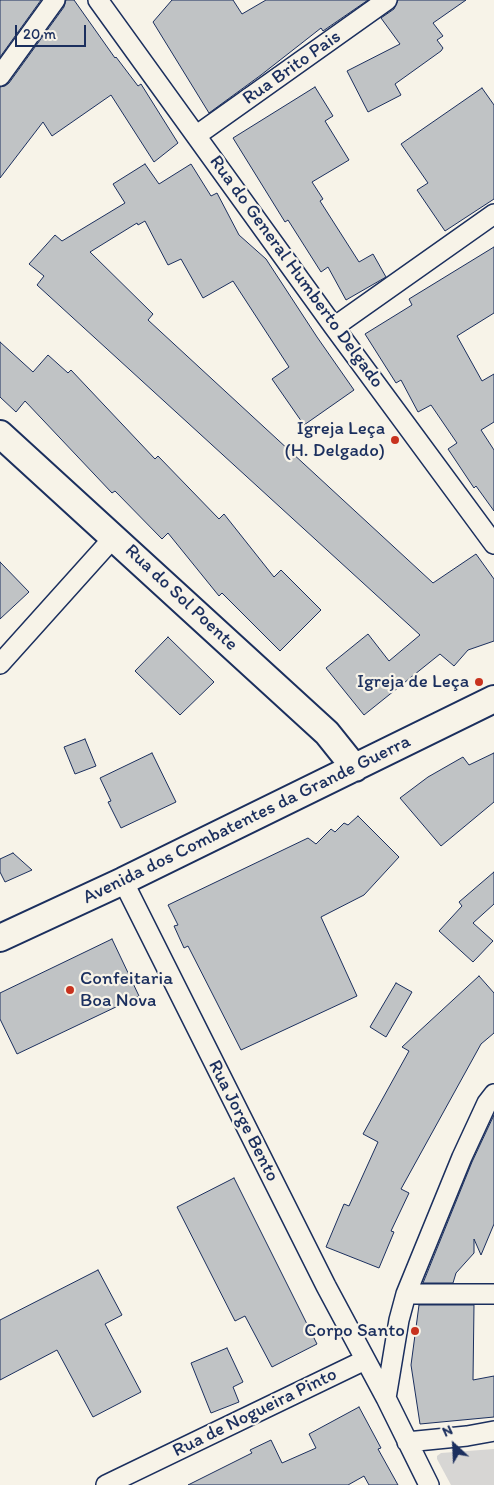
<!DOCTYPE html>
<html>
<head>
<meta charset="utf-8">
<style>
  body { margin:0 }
  #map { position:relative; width:494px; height:1485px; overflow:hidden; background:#f7f3e8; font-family:Itim,sans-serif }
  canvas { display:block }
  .north { position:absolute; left:429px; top:1420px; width:50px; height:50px; -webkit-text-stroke:4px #f7f3e8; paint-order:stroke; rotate:335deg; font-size:14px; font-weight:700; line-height:20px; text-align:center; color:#1b2f5e }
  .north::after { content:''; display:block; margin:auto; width:18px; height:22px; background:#1b2f5e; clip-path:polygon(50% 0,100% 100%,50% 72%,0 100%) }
  .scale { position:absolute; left:15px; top:25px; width:71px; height:22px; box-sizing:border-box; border:2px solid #1b2f5e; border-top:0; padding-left:6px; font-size:15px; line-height:18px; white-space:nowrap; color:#1b2f5e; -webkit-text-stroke:4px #f7f3e8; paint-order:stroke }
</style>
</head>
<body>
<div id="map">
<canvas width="494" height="1485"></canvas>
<div class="north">N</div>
<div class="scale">20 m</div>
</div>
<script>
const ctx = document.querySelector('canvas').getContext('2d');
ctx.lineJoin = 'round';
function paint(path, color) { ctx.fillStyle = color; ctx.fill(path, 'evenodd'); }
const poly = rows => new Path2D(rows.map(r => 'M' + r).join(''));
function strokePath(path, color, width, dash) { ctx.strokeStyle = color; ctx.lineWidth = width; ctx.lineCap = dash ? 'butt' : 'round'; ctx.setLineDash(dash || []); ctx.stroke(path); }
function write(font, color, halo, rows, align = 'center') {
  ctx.font = font + ' Itim,sans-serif'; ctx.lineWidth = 4.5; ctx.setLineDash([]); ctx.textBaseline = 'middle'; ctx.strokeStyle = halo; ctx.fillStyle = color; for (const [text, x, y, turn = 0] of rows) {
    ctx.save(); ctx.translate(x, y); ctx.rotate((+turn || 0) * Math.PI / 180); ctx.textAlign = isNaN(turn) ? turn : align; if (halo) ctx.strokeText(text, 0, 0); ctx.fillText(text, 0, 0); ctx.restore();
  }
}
const green = poly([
  [494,1449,494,1485,451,1485,437,1459,437,1456,441,1453]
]);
const building = poly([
  [0,0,41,0,0,57,0,0],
  [66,0,74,0,115,58,116,57,138,86,141,84,178,143,154,162,111,95,52,136,43,122,0,178,0,87,5,86,9,83,64,7,66,0],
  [172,0,233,0,242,14,266,0,368,0,323,31,321,28,261,75,209,113,153,22,172,0],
  [398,0,466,0,433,23,443,36,437,40,443,48,441,51,395,84,401,95,368,112,347,71,400,44,381,18,394,9,398,0],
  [315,87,333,116,325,121,349,160,312,182,323,199,320,201,359,262,373,254,386,277,346,300,328,267,321,272,288,220,285,222,233,138,315,87],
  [482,88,494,105,494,199,445,231,417,190,428,183,401,144,482,88],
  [145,164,159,184,191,164,211,196,217,193,239,235,266,259,317,337,354,390,304,425,272,379,289,367,233,281,203,298,181,259,168,265,145,221,138,225,137,223,90,252,153,314,148,320,433,583,476,554,494,579,494,641,468,650,454,666,440,654,364,715,326,668,368,634,389,661,420,635,37,285,44,276,29,264,55,235,62,241,125,203,113,184,145,164],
  [494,247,494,313,457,336,482,381,494,374,494,422,481,430,494,450,494,511,476,486,474,488,448,449,457,443,431,405,418,412,401,380,396,383,365,334,412,305,409,299,494,247],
  [0,342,33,372,48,355,68,373,71,370,155,459,158,456,219,519,224,514,274,577,281,570,321,610,280,651,222,593,219,596,168,533,162,539,115,491,112,493,25,401,16,412,0,397,0,342],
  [0,562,29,592,0,619,0,562],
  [168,637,214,682,180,715,135,671,168,637],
  [85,739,96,766,75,774,64,747,85,739],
  [152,753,176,802,121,828,108,802,111,801,100,778,152,753],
  [494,753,494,802,441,846,400,798,428,777,463,757,469,765,494,753],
  [358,816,399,857,364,895,321,917,357,996,241,1050,188,946,184,948,174,926,178,925,168,905,308,838,316,844,331,829,335,832,344,823,348,825,358,816],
  [13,853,32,870,5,882,0,872,0,859,13,853],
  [494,872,494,904,473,923,493,941,473,962,439,931,462,906,459,902,494,872],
  [112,939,139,996,17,1054,0,1019,0,993,112,939],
  [479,976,494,993,494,1033,481,1044,401,1189,409,1193,391,1231,394,1232,379,1268,326,1247,344,1204,349,1206,378,1142,363,1134,409,1051,402,1047,479,976],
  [396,983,412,992,386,1037,370,1027,396,983],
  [494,1115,494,1224,481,1255,474,1239,474,1253,456,1273,453,1283,423,1283,472,1162,494,1115],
  [234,1178,317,1344,272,1367,245,1316,235,1321,177,1207,234,1178],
  [98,1270,122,1315,105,1324,141,1392,93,1417,57,1350,0,1380,0,1320,98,1270],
  [419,1305,474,1305,473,1380,494,1376,494,1417,420,1424,411,1365,419,1305],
  [227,1348,243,1382,233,1387,239,1402,211,1413,191,1363,227,1348],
  [359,1407,381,1448,378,1449,398,1485,369,1485,364,1476,348,1485,188,1485,252,1453,250,1450,271,1440,282,1463,316,1448,309,1434,359,1407]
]);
const street = poly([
  [98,0,334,327,494,544],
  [0,76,55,0],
  [197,135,387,0],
  [334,327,494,214],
  [0,664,114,537],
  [123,881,326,1286,386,1398,429,1485],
  [406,1294,494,1294],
  [386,1398,399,1320,406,1294,462,1157,487,1103,494,1094],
  [407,1442,467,1436,494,1431],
  [106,1485,365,1360]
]);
const secondary = poly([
  [0,434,327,733,355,768],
  [0,938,123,881,494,699]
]);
const markers = [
  [395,440,5,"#c8321e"],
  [479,682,5,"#c8321e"],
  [70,990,5,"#c8321e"],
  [415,1331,5,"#c8321e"]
];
const streetNames = [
  ["Rua Brito Pais",292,68,-35],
  ["Rua do General Humberto Delgado",296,272,54],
  ["Rua do Sol Poente",181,598,43],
  ["Avenida dos Combatentes da Grande Guerra",247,820,-26],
  ["Rua Jorge Bento",243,1121,63],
  ["Rua de Nogueira Pinto",255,1413,-26]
];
const poiNames = [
  ["Igreja Leça",385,429],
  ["(H. Delgado)",385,451],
  ["Igreja de Leça",469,682],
  ["Confeitaria",80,979,"left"],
  ["Boa Nova",80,1001,"left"],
  ["Corpo Santo",405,1331]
];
paint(green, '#d7d6d4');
paint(building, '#c0c3c5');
strokePath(building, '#1b2f5e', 1);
strokePath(street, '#1b2f5e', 22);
strokePath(secondary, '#1b2f5e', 30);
strokePath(street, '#f7f3e8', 19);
strokePath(secondary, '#f7f3e8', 26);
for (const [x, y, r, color] of markers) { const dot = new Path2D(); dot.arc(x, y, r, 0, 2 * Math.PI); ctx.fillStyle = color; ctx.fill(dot); strokePath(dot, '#f7f3e8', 2); }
write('19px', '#1b2f5e', '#f7f3e8', streetNames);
write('19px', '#1b2f5e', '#f7f3e8', poiNames, 'right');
</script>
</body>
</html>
